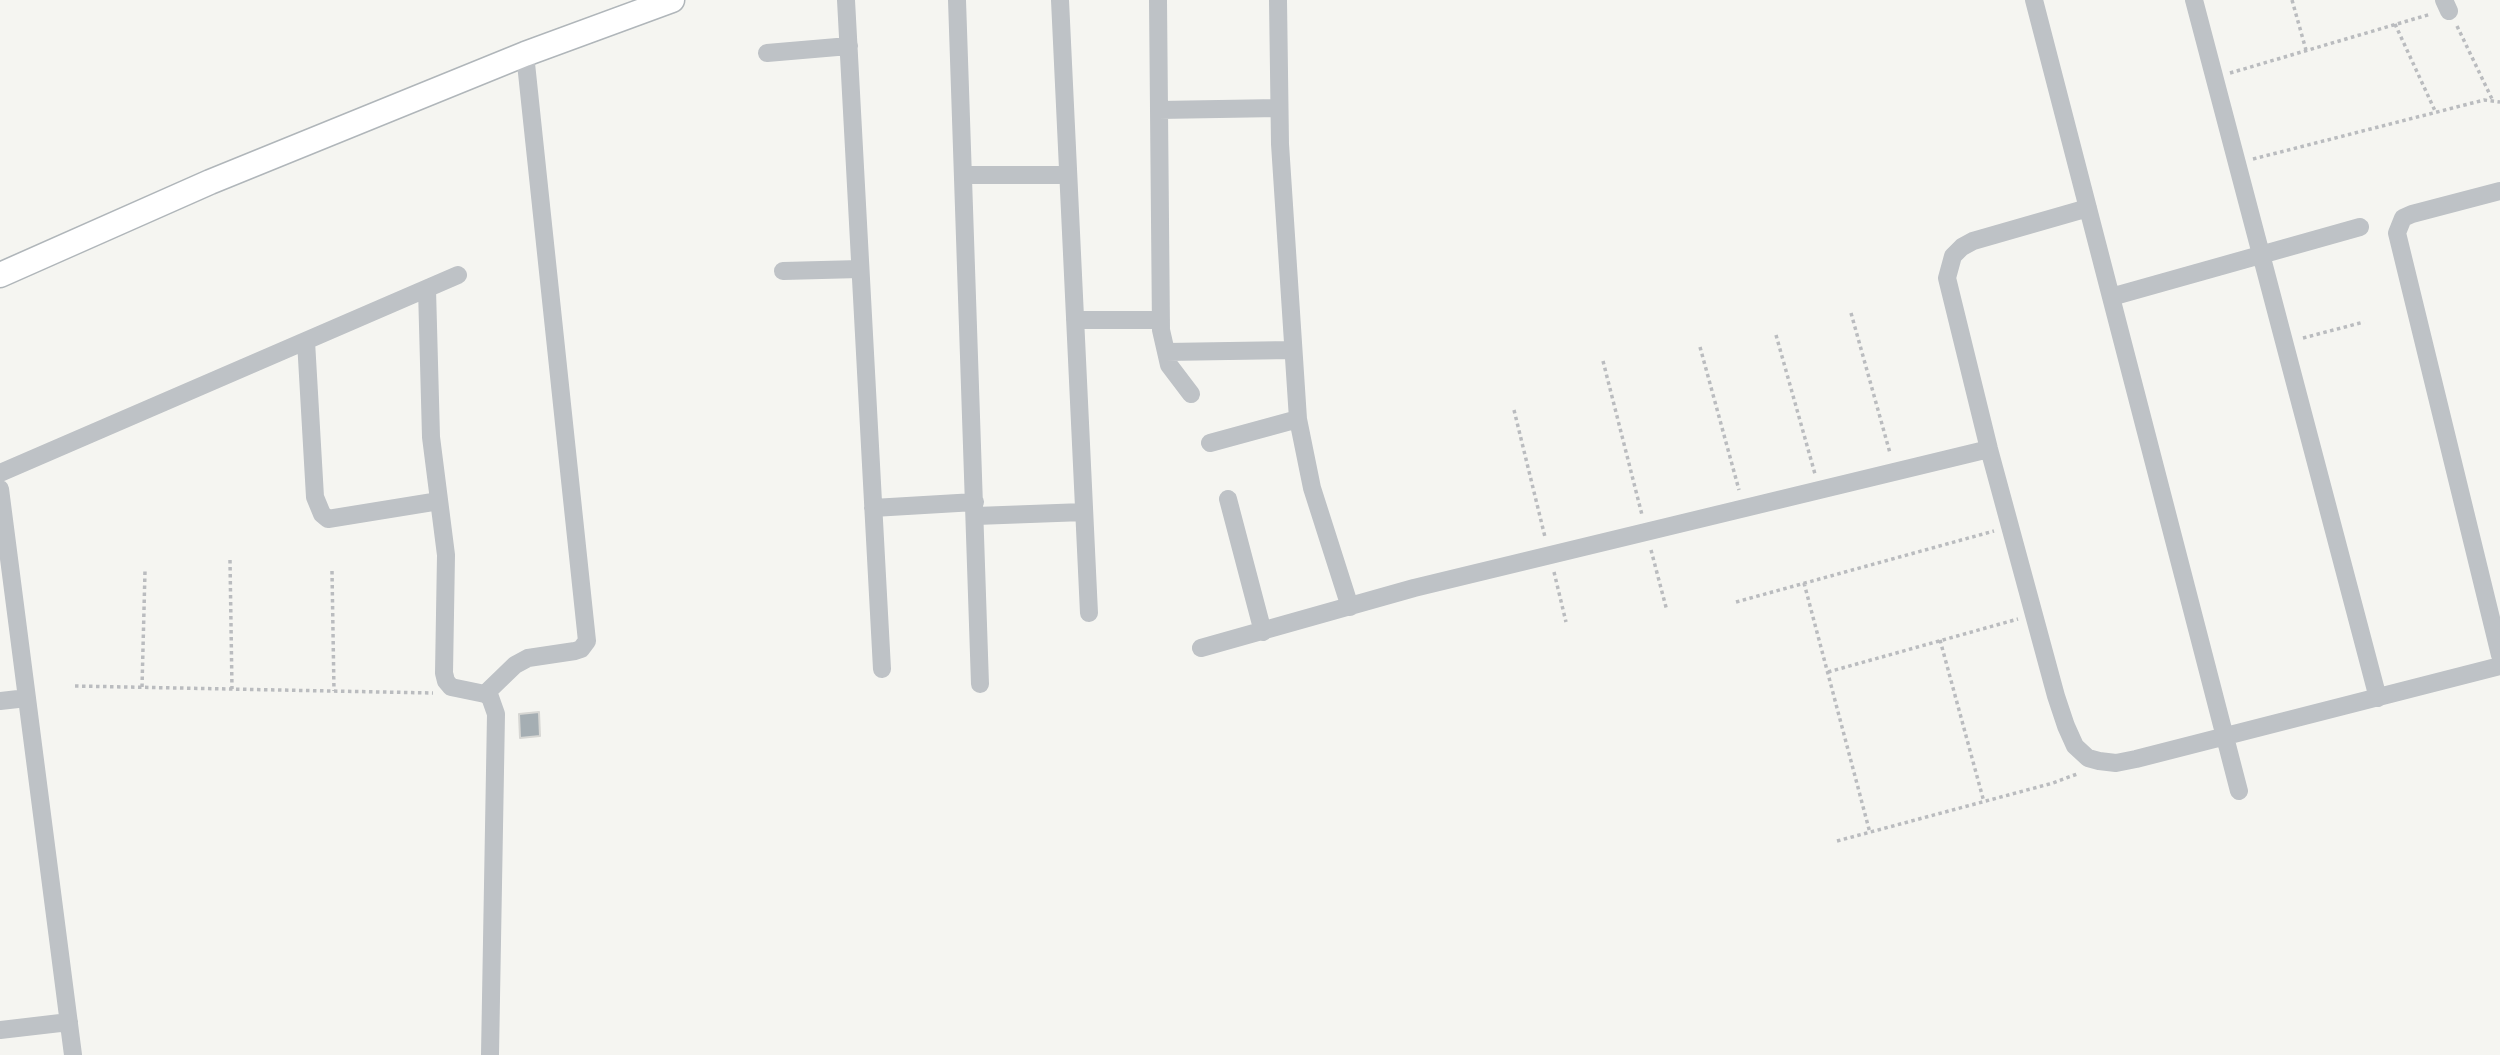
<!DOCTYPE html>
<html>
<head>
<meta charset="utf-8">
<style>
  body { margin:0 }
  canvas { display:block; background:#f5f5f1 }
</style>
</head>
<body>
<canvas width="2500" height="1055"></canvas>
<script>
const ctx = document.querySelector('canvas').getContext('2d');
ctx.lineJoin = 'round';
function paint(path, color) { ctx.fillStyle = color; ctx.fill(path, 'evenodd'); }
const poly = rows => new Path2D(rows.map(r => 'M' + r).join(''));
function strokePath(path, color, width, dash) { ctx.strokeStyle = color; ctx.lineWidth = width; ctx.lineCap = dash ? 'butt' : 'round'; ctx.setLineDash(dash || []); ctx.stroke(path); }
const building = poly([
  [539,712,540,736,520,738,519,714,539,712]
]);
const path = poly([
  [2292,0,2306,50],
  [2395,24,2436,113],
  [2457,26,2492,99],
  [2230,73,2431,14],
  [2253,159,2484,100,2500,102],
  [1851,313,1890,453],
  [1776,335,1815,474],
  [2303,338,2364,322],
  [1700,347,1739,490],
  [1603,361,1642,515],
  [1514,410,1545,537],
  [1651,550,1667,611],
  [230,560,232,689],
  [332,571,334,691],
  [1554,572,1566,622],
  [1804,583,1870,833],
  [1736,602,1994,531],
  [1940,640,1984,802],
  [1828,672,2018,619],
  [75,686,433,693],
  [142,687,145,571],
  [1837,841,2053,783,2077,774]
]);
const street = poly([
  [846,0,882,669],
  [957,0,980,684],
  [1060,0,1089,613],
  [1158,0,1161,330,1169,365,1191,394],
  [1278,0,1280,144,1298,419,1312,488,1350,607],
  [2034,0,2239,791],
  [2194,0,2378,698],
  [2444,0,2449,11],
  [767,53,849,46],
  [1159,110,1279,108],
  [964,175,1068,175],
  [2500,191,2412,214,2403,218,2397,233,2500,655],
  [2088,208,1973,241,1962,247,1953,256,1947,278,1989,449,2056,696,2066,726,2075,746,2088,758,2099,761,2116,763,2136,759,2500,666],
  [783,271,860,269],
  [427,289,431,437,446,555,444,673,446,681,451,687,485,694,490,697,496,714,490,1055],
  [2111,297,2360,227],
  [1075,320,1161,320],
  [306,341,315,497,322,514,328,519,439,501],
  [1166,352,1292,350],
  [1210,443,1298,419],
  [0,473,458,275],
  [0,489,73,1055],
  [1228,499,1263,632],
  [873,508,975,502],
  [976,516,1084,512],
  [1201,648,1414,588,1989,449],
  [485,694,515,665,528,658,575,651,581,649,587,641,525,54],
  [0,701,27,698],
  [0,1030,69,1022]
]);
const secondary = poly([
  [0,275,210,182,525,54,672,0]
]);
paint(building, '#a5aeb3');
strokePath(building, '#d7d7d4', 2);
strokePath(secondary, '#b0b6ba', 27);
strokePath(path, '#babcbf', 3.5, [3.5, 3.5]);
strokePath(street, '#bec2c6', 18);
strokePath(secondary, '#fff', 24);
</script>
</body>
</html>
